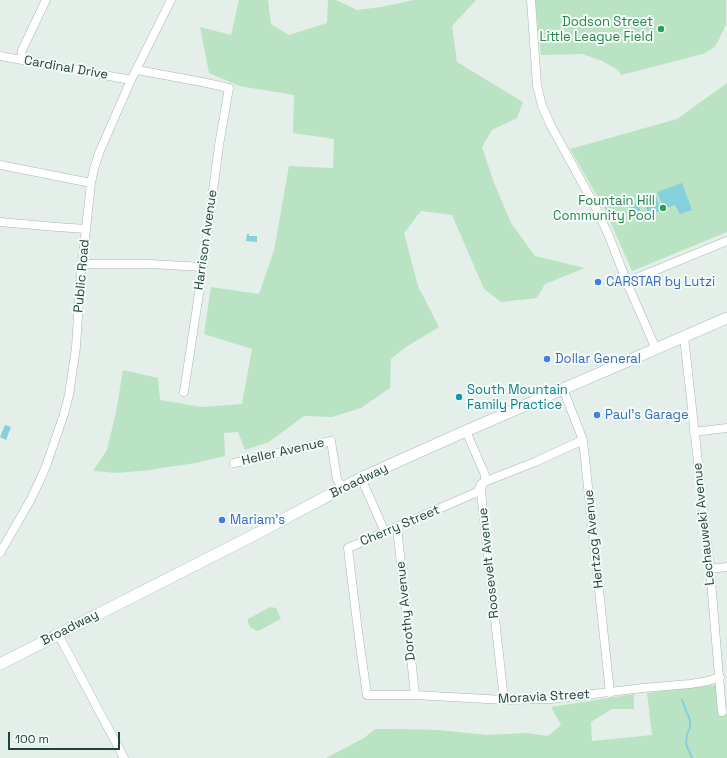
<!DOCTYPE html>
<html>
<head>
<meta charset="utf-8">
<style>
  body { margin:0 }
  #map { position:relative; width:727px; height:758px; overflow:hidden; background:#e4efea; font-family:"Space Grotesk",sans-serif }
  canvas { display:block }
  .scale { position:absolute; left:8px; top:732px; width:112px; height:18px; box-sizing:border-box; border:2px solid #204339; border-top:0; padding-left:5px; font-size:12px; line-height:14px; white-space:nowrap; color:#204339; -webkit-text-stroke:3px #f5fbf8; paint-order:stroke }
</style>
</head>
<body>
<div id="map">
<canvas width="727" height="758"></canvas>
<div class="scale">100 m</div>
</div>
<script>
const ctx = document.querySelector('canvas').getContext('2d');
ctx.lineJoin = 'round';
function paint(path, color) { ctx.fillStyle = color; ctx.fill(path, 'evenodd'); }
const poly = rows => new Path2D(rows.map(r => 'M' + r).join(''));
function strokePath(path, color, width, dash) { ctx.strokeStyle = color; ctx.lineWidth = width; ctx.lineCap = dash ? 'butt' : 'round'; ctx.setLineDash(dash || []); ctx.stroke(path); }
function write(font, color, halo, rows, align = 'center') {
  ctx.font = font + ' "Space Grotesk",sans-serif'; ctx.lineWidth = 4; ctx.setLineDash([]); ctx.textBaseline = 'middle'; ctx.strokeStyle = halo; ctx.fillStyle = color; for (const [text, x, y, turn = 0] of rows) {
    ctx.save(); ctx.translate(x, y); ctx.rotate((+turn || 0) * Math.PI / 180); ctx.textAlign = isNaN(turn) ? turn : align; if (halo) ctx.strokeText(text, 0, 0); ctx.fillText(text, 0, 0); ctx.restore();
  }
}
const green = poly([
  [239,0,268,0,271,24,289,35,327,23,328,0,336,0,357,10,381,7,414,0,476,0,452,26,457,62,523,102,517,118,492,130,482,147,494,183,511,223,535,256,585,268,545,284,537,298,501,302,484,289,452,215,421,211,404,233,418,286,439,327,406,347,391,359,390,388,361,408,332,417,304,416,269,442,245,450,238,432,224,433,225,456,196,463,161,468,151,470,117,473,93,471,107,450,116,412,123,370,158,378,160,400,202,407,242,404,252,349,204,334,211,287,259,294,274,250,289,166,333,168,334,139,293,133,294,95,239,86,209,73,200,27,231,35],
  [535,0,726,0,726,25,715,47,703,54,621,75,618,70,602,61,583,54,541,55],
  [727,83,727,232,632,271,604,208,570,149,677,119],
  [270,607,276,608,281,619,258,631,251,628,248,623,248,619],
  [723,684,726,714,727,714,727,758,326,758,364,738,375,729,398,729,438,730,487,735,526,733,548,736,561,725,551,707,634,694,634,709,612,709,591,722,592,741,652,735,647,693]
]);
const water = poly([
  [682,183,692,210,680,214,675,205,664,209,657,192],
  [655,194,661,210,649,215,643,198],
  [638,203,642,215,634,218,630,205],
  [247,234,249,234,249,236,257,236,257,242,246,241],
  [5,425,11,427,6,440,0,437]
]);
const stream = poly([
  [682,700,685,707,686,711,690,720,690,728,687,734,686,744,692,758]
]);
const street = poly([
  [531,0,537,85,542,106,551,126,595,206,609,236,628,285,656,349],
  [0,56,131,80],
  [21,59,22,50,25,44,46,0],
  [137,70,202,82,229,88,219,145,203,267,184,392],
  [0,165,91,183],
  [0,222,57,227,86,229],
  [83,264,150,264,203,267],
  [628,285,634,279,727,241],
  [684,337,710,569,722,712],
  [563,389,583,440,610,693],
  [466,431,485,475,485,480,481,488,481,492,504,700],
  [694,432,727,428],
  [583,440,535,462,484,482,481,484,478,491,475,493,348,548,358,631,367,695,415,695,504,700,551,699,643,688,690,684,708,681,720,677],
  [234,463,331,441,337,479,342,488],
  [361,478,385,532],
  [397,527,415,695],
  [0,553,31,499,45,469,64,414,69,395,76,347,80,284,91,183,94,169,99,153,131,80,171,0],
  [710,569,727,567],
  [58,634,124,758]
]);
const secondary = poly([
  [0,664,256,534,361,478,459,434,727,318]
]);
const markers = [
  [661,29,4,"#2e9e5b"],
  [663,208,4,"#2e9e5b"],
  [598,282,4,"#3f7fe0"],
  [547,359,4,"#3f7fe0"],
  [459,397,4,"#0f9aa8"],
  [597,415,4,"#3f7fe0"],
  [222,520,4,"#3f7fe0"]
];
const leisureNames = [
  ["Dodson Street",653,22],
  ["Little League Field",653,37],
  ["Fountain Hill",655,201],
  ["Community Pool",655,216]
];
const streetNames = [
  ["Cardinal Drive",66,68,10],
  ["Harrison Avenue",206,240,-82],
  ["Public Road",82,276,-85],
  ["Heller Avenue",283,452,-13],
  ["Broadway",359,481,-26],
  ["Lechauweki Avenue",704,524,-96],
  ["Cherry Street",400,526,-23],
  ["Hertzog Avenue",594,539,-96],
  ["Roosevelt Avenue",489,563,-96],
  ["Dorothy Avenue",406,611,-96],
  ["Broadway",70,628,-27],
  ["Moravia Street",544,697,-3]
];
const shopNames = [
  ["CARSTAR by Lutzi",606,282],
  ["Dollar General",555,359],
  ["Paul's Garage",605,415],
  ["Mariam's",230,520]
];
const cultureNames = [
  ["South Mountain",467,390],
  ["Family Practice",467,405]
];
paint(green, '#bae3c3');
paint(water, '#85d0da');
strokePath(stream, '#85d0da', 2);
strokePath(street, '#a5b8b1', 9);
strokePath(secondary, '#a3bfb4', 12);
strokePath(street, '#fff', 8);
strokePath(secondary, '#fff', 11);
for (const [x, y, r, color] of markers) { const dot = new Path2D(); dot.arc(x, y, r, 0, 2 * Math.PI); ctx.fillStyle = color; ctx.fill(dot); strokePath(dot, '#f5fbf8', 1.5); }
write('13px', '#27864d', '#f5fbf8', leisureNames, 'right');
write('13px', '#204339', '#f5fbf8', streetNames);
write('13px', '#366cbe', '#f5fbf8', shopNames, 'left');
write('13px', '#0d838f', '#f5fbf8', cultureNames, 'left');
</script>
</body>
</html>
